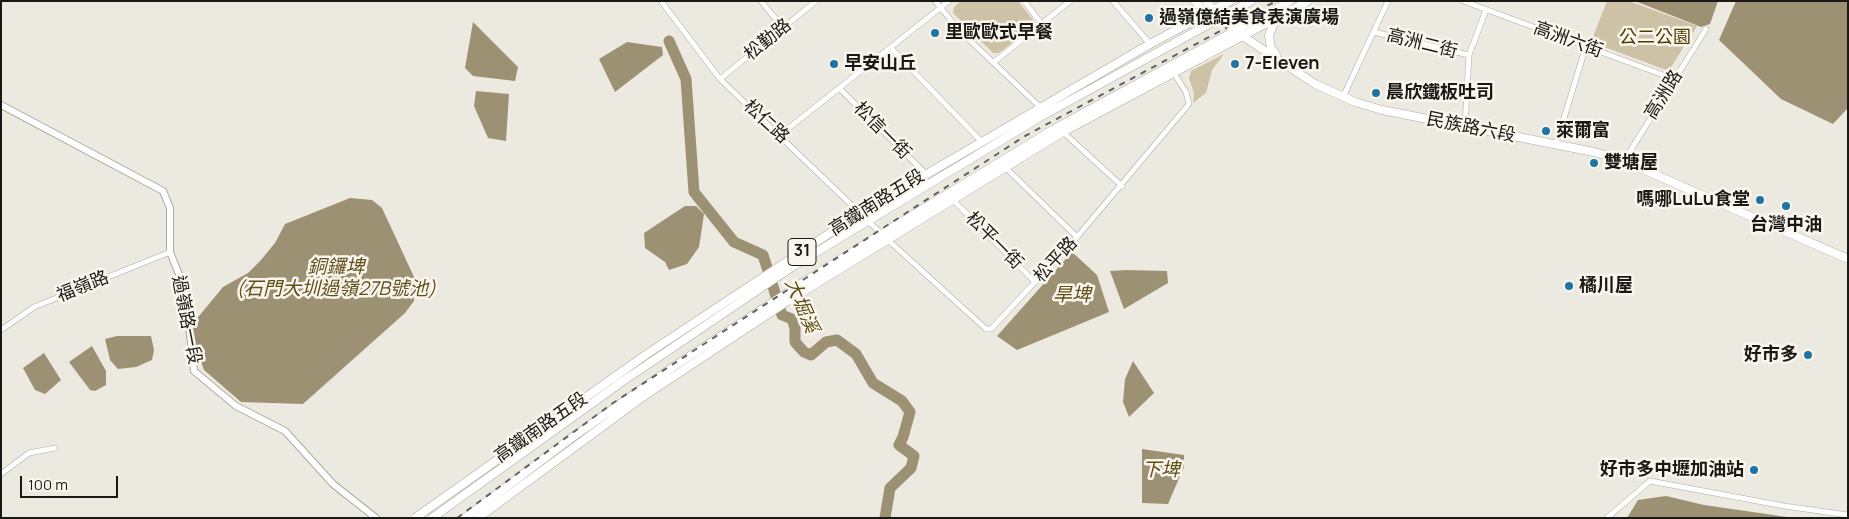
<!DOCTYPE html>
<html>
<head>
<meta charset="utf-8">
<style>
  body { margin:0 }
  #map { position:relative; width:1849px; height:519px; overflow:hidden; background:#ece9e1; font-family:Manrope,sans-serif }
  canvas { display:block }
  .frame { position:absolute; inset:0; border:2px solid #191815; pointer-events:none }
  .scale { position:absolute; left:20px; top:476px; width:98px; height:22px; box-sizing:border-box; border:2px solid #191815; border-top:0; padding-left:6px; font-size:15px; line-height:18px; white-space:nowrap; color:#191815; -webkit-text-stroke:4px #faf6ee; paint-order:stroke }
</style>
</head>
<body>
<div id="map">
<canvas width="1849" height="519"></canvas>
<div class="frame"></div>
<div class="scale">100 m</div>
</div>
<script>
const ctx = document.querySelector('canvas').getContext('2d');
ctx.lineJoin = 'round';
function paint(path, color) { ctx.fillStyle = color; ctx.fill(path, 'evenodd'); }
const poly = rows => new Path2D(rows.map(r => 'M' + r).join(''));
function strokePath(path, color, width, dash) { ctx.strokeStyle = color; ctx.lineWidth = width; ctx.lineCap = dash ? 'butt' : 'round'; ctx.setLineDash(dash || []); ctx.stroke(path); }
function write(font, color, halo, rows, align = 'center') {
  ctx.font = font + ' Manrope,"Noto Sans TC",sans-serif'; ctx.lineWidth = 5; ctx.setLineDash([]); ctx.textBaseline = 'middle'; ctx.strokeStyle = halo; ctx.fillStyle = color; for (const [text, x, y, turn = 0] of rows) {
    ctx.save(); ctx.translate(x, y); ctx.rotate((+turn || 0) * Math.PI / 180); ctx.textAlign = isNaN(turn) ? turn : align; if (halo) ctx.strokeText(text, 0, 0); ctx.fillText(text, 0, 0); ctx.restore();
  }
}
const green = poly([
  [961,1,1018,1,1034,21,1033,26,999,53,993,53,953,13,954,7],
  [1607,1,1629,1,1697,26,1670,69,1666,70,1591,42],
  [1224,54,1212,70,1206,93,1193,103,1194,93,1189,78,1191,71]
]);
const water = poly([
  [1635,1,1718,1,1710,24,1701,27],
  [1736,1,1848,1,1848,108,1833,124,1781,99,1719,40],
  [473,22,518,67,515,81,473,76,465,68],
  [627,42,662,47,663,55,615,92,599,59],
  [476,91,509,94,506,141,488,138,474,106],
  [350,198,372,200,382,208,414,277,414,301,405,313,303,404,241,402,204,370,190,332,194,322,223,287,248,273,261,260,275,243,285,224],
  [685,206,696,206,704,214,699,247,687,264,669,270,665,262,645,248,644,233],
  [1072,252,1097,275,1109,312,1017,350,997,336],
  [1126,270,1167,271,1168,283,1124,309,1110,271],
  [117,336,151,336,154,350,152,360,136,367,118,369,110,360,105,339],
  [92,346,106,371,106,385,95,391,90,390,69,362],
  [44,353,61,380,45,394,35,390,23,368],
  [1133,361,1154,393,1129,417,1123,402,1125,379],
  [1142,449,1184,455,1184,467,1168,504,1142,503],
  [1666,496,1704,505,1794,518,1627,518,1638,500]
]);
const river = poly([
  [669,41,686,79,694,192,734,242,763,255,782,315,792,319,795,328,795,342,804,352,811,355,826,342,837,340,856,354,873,383,902,401,910,412,903,437,899,445,914,456,911,468,890,488,885,518]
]);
const minor = poly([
  [661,1,720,79,888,240,986,329,991,329,1077,237,1189,104,1186,92,1173,72],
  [761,1,783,28],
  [935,1,959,30,1040,107],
  [1024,1,1041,23],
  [1113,1,1150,44],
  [1463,1,1674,79],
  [1374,32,1469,55],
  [891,48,981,141],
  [994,62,1070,1],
  [720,79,816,1],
  [839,88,925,173],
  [1343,97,1388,1],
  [1465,126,1469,55,1486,10],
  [1063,132,1122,186],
  [780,135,949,1],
  [1556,144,1586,46],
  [1624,161,1706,29],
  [1005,167,1077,237],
  [953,200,1035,282],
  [1,330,34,307,170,252],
  [1,474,29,453,55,448],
  [1607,518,1650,481,1784,506,1848,515]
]);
const tertiary = poly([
  [1,105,163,191,170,208,170,252,182,282,187,307,194,371,236,406,285,431,333,484,376,518]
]);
const secondary = poly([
  [1195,1,1206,14,1212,16],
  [1206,1,1219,17,1235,31,1315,84,1355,102,1382,110,1594,152,1624,161,1848,259],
  [1275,20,1269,35,1271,48,1276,55]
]);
const primary = poly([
  [415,518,647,354,860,213,1150,44,1230,1],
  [432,518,623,381,795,265,1040,117,1251,1],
  [465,518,570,439,673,367,813,276,1054,129,1290,1],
  [478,518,644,396,788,301,1063,132,1308,1]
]);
const rail = poly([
  [457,518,613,403,1025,136,1276,1]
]);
const markers = [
  [1149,18,5,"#1e74a4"],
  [935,33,5,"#1e74a4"],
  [834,64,5,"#1e74a4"],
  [1235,64,5,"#1e74a4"],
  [1376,93,5,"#1e74a4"],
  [1546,131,5,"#1e74a4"],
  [1594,163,5,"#1e74a4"],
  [1760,200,5,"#1e74a4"],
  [1786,206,5,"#1e74a4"],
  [1569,286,5,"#1e74a4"],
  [1808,355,5,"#1e74a4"],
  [1754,470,5,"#1e74a4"]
];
const shields = [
  [802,252,28]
];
const shieldNames = [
  ["31",802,252]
];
const poiNames = [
  ["過嶺億結美食表演廣場",1159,18],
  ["里歐歐式早餐",945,33],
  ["早安山丘",844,64],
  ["7-Eleven",1245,64],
  ["晨欣鐵板吐司",1386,93],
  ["萊爾富",1556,131],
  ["雙塘屋",1604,163],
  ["嗎哪LuLu食堂",1750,200,"right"],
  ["台灣中油",1786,225,"center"],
  ["橘川屋",1579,286],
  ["好市多",1798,355,"right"],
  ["好市多中壢加油站",1744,470,"right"]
];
const parkNames = [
  ["公二公園",1655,38]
];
const streetNames = [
  ["松勤路",768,40,-39],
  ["高洲六街",1568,40,20],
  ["高洲二街",1422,44,14],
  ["高洲路",1664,95,-58],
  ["松仁路",766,122,43],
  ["民族路六段",1471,128,11],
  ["松信一街",882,131,45],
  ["高鐵南路五段",877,203,-32],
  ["松平一街",994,241,45],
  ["松平路",1056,260,-47],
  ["福嶺路",83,287,-22],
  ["過嶺路一段",186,320,79],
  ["高鐵南路五段",541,428,-35]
];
const waterNames = [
  ["銅鑼埤",336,268],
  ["(石門大圳過嶺27B號池)",336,290],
  ["旱埤",1072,296],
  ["大堀溪",801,306,67],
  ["下埤",1161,471]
];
paint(green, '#cdc2a6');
paint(water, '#9d9173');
strokePath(river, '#9d9173', 11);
strokePath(minor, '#aeaba3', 6);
strokePath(tertiary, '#aeaba3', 8);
strokePath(secondary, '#aeaba3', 9);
strokePath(primary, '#aeaba3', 9);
strokePath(minor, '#fff', 5);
strokePath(tertiary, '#fff', 6);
strokePath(secondary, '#fff', 8);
strokePath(primary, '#fff', 8);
strokePath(rail, '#64625e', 2, [6, 6]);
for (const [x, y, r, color] of markers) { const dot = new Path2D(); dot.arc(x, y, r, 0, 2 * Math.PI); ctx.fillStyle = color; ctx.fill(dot); strokePath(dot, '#faf6ee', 2); }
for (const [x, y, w] of shields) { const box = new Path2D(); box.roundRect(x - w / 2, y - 13.5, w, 27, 4); ctx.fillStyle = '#faf6ee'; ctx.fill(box); strokePath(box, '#191815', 1); }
write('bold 16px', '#191815', null, shieldNames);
write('bold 18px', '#191815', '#faf6ee', poiNames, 'left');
write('18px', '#4f3c01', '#faf6ee', parkNames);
write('18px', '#191815', '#faf6ee', streetNames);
write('italic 19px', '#624f19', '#faf6ee', waterNames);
</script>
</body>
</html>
